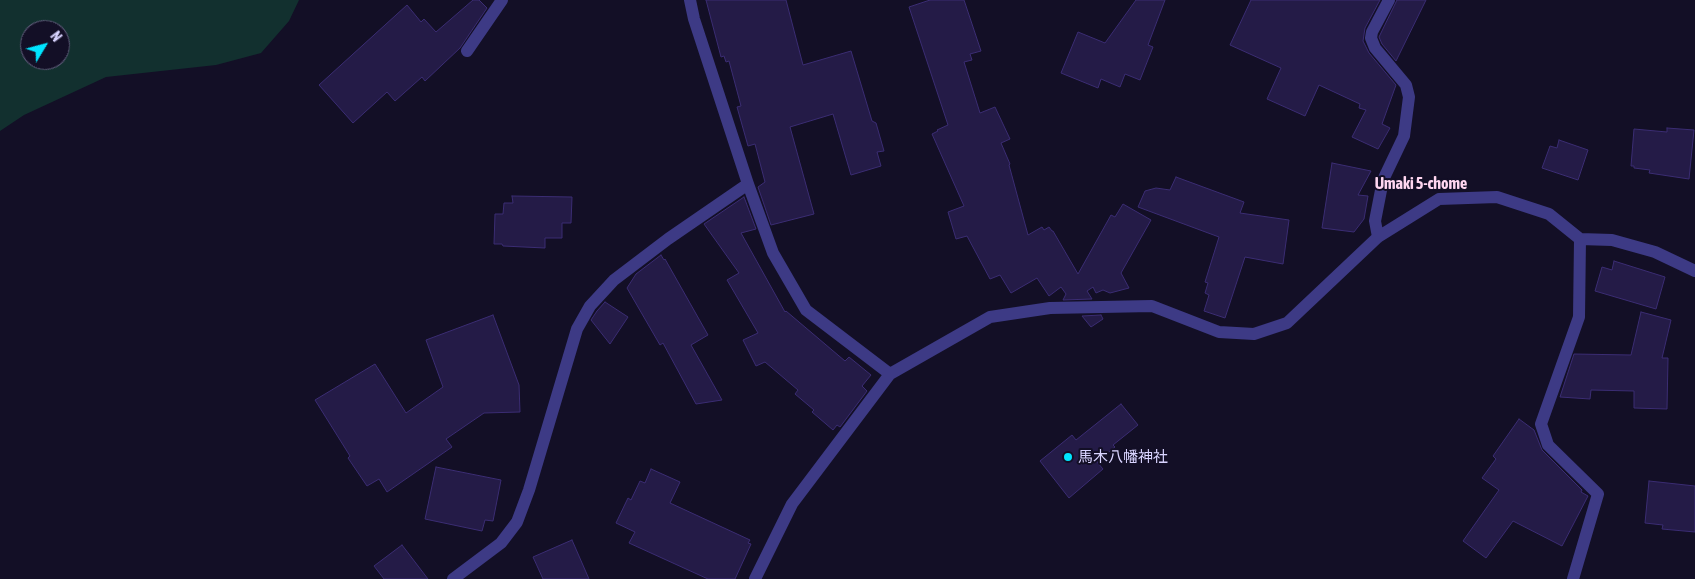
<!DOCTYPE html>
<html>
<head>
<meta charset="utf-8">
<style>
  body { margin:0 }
  #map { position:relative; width:1695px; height:579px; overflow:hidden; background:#130f26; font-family:"Asap Condensed",sans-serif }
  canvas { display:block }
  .north { position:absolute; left:20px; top:20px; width:50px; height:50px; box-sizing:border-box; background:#130f26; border:1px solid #625e7d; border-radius:50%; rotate:53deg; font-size:14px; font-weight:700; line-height:20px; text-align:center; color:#d9d4ff }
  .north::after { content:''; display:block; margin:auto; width:18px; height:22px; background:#00e5ff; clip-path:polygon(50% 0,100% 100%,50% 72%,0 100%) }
</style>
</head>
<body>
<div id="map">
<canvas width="1695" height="579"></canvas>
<div class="north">N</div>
</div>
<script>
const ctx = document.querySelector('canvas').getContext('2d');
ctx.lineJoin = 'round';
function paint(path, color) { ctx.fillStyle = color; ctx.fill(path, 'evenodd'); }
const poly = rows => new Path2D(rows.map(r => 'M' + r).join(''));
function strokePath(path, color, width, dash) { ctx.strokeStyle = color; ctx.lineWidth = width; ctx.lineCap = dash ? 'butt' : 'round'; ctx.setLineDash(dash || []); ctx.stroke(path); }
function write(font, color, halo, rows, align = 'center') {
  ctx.font = font + ' "Asap Condensed","Noto Sans JP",sans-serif'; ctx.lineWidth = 4; ctx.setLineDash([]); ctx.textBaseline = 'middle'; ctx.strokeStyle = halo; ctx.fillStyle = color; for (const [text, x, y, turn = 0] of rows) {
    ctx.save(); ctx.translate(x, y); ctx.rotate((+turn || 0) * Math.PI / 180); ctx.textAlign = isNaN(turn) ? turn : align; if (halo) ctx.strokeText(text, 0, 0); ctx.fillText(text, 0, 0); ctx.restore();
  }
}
const green = poly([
  [0,0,299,0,289,21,261,53,216,65,106,77,24,115,0,131],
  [30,30,60,30,60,60,30,60]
]);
const building = poly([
  [473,0,479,0,487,8,460,48,425,81,422,77,395,101,387,92,353,123,319,85,407,5,421,22,424,19,436,32,473,0],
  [706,0,786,0,803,65,851,51,872,121,876,123,884,151,877,152,881,166,851,175,833,114,790,127,814,214,771,225,758,187,765,182,755,144,748,146,737,107,741,106,729,61,726,62,724,56,721,57,706,0],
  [930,0,964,0,981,51,970,54,972,60,964,62,980,113,995,107,1010,139,1001,143,1010,164,1009,165,1028,235,1042,227,1044,230,1049,227,1052,231,1053,231,1078,274,1111,215,1115,217,1123,204,1151,220,1121,273,1129,288,1110,293,1103,290,1096,293,1093,287,1087,291,1092,299,1063,300,1066,294,1061,287,1049,296,1037,278,1011,293,1000,275,990,279,967,236,956,239,948,212,964,206,932,134,938,131,937,130,948,125,909,7,930,0],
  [1136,0,1165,0,1148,45,1153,47,1140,80,1125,74,1120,87,1101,79,1098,88,1061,73,1078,32,1105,43,1136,0],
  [1251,0,1380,0,1365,28,1363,41,1369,53,1396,85,1382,124,1390,128,1378,149,1352,137,1366,110,1359,108,1360,104,1319,85,1305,116,1267,99,1281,68,1230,45,1251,0],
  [1397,0,1426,0,1396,61,1382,44,1379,37,1397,0],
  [1667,128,1694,130,1689,179,1649,173,1650,170,1634,168,1634,166,1631,166,1634,129,1667,132,1667,128],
  [1559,140,1588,150,1578,180,1542,168,1550,146,1557,148,1559,140],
  [1332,163,1371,171,1358,195,1368,196,1364,219,1354,232,1322,228,1332,163],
  [1176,177,1244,202,1240,213,1289,220,1283,264,1245,257,1225,318,1204,311,1209,295,1205,293,1208,283,1205,282,1219,237,1138,207,1145,191,1156,188,1170,190,1176,177],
  [512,196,572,197,571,223,562,223,562,238,545,238,545,248,503,246,502,244,494,244,495,214,503,214,504,203,513,203,512,196],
  [744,197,756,229,741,233,785,312,786,311,845,361,849,357,871,375,862,386,867,391,840,427,837,425,833,430,812,412,814,410,795,394,798,390,765,362,756,366,743,340,758,333,727,280,739,273,704,224,744,197],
  [661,255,664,260,665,259,708,335,691,345,722,400,696,404,663,343,660,345,627,288,636,274,661,255],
  [1614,261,1665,277,1656,309,1595,291,1602,267,1612,270,1614,261],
  [605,302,628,317,610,344,591,320,597,311,605,302],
  [1641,312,1671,320,1662,358,1668,358,1667,409,1634,408,1634,391,1591,390,1590,399,1560,397,1574,354,1631,355,1641,312],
  [493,315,519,385,520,412,484,413,446,439,452,447,387,492,379,479,367,486,348,458,350,456,315,400,375,364,406,413,443,387,426,340,493,315],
  [1101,315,1103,319,1091,327,1082,316,1101,315],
  [1121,404,1138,425,1113,445,1115,447,1097,462,1103,469,1069,498,1040,461,1072,435,1076,440,1121,404],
  [1519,419,1534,430,1542,450,1582,490,1581,492,1588,496,1562,546,1513,521,1486,558,1463,541,1499,490,1482,478,1496,459,1493,456,1519,419],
  [436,467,501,480,493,521,485,520,482,531,425,519,436,467],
  [651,469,680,482,670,503,750,540,748,543,751,544,735,579,708,579,629,543,635,532,616,523,628,498,631,500,640,481,645,483,651,469],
  [1649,481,1695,486,1695,532,1662,529,1663,525,1645,523,1649,481],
  [572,540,589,579,543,579,533,557,572,540],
  [402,545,428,579,384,579,374,566,402,545]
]);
const lane = poly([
  [467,51,502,0]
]);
const street = poly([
  [690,0,694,19,748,184,773,253,806,310,890,374],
  [1378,237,1375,221,1383,180,1404,136,1409,97,1406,85,1375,48,1371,38,1372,32,1389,0],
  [1580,239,1612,240,1655,252,1695,271],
  [453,579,501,543,517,522,529,490,577,329,590,306,614,280,668,239,748,184],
  [755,579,792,504,890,374,990,317,1050,308,1152,306,1219,332,1254,334,1287,323,1378,237,1439,199,1497,197,1549,214,1580,239,1579,317,1541,424,1548,445,1598,494,1573,579]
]);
const markers = [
  [1068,457,5,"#00e5ff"]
];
const poiNames = [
  ["馬木八幡神社",1078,457]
];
const neighbourhoodNames = [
  ["Umaki 5-chome",1421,184]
];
paint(green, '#12302f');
paint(building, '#241b47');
strokePath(building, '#3b2d73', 1);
strokePath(lane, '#3d3a85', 12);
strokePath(street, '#3d3a85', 12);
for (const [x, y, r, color] of markers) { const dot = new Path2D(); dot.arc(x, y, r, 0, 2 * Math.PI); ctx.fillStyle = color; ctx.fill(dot); strokePath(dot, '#130f26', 2); }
write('15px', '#d9d4ff', '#130f26', poiNames, 'left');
write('bold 16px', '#ffd6f0', '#130f26', neighbourhoodNames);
</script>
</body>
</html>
